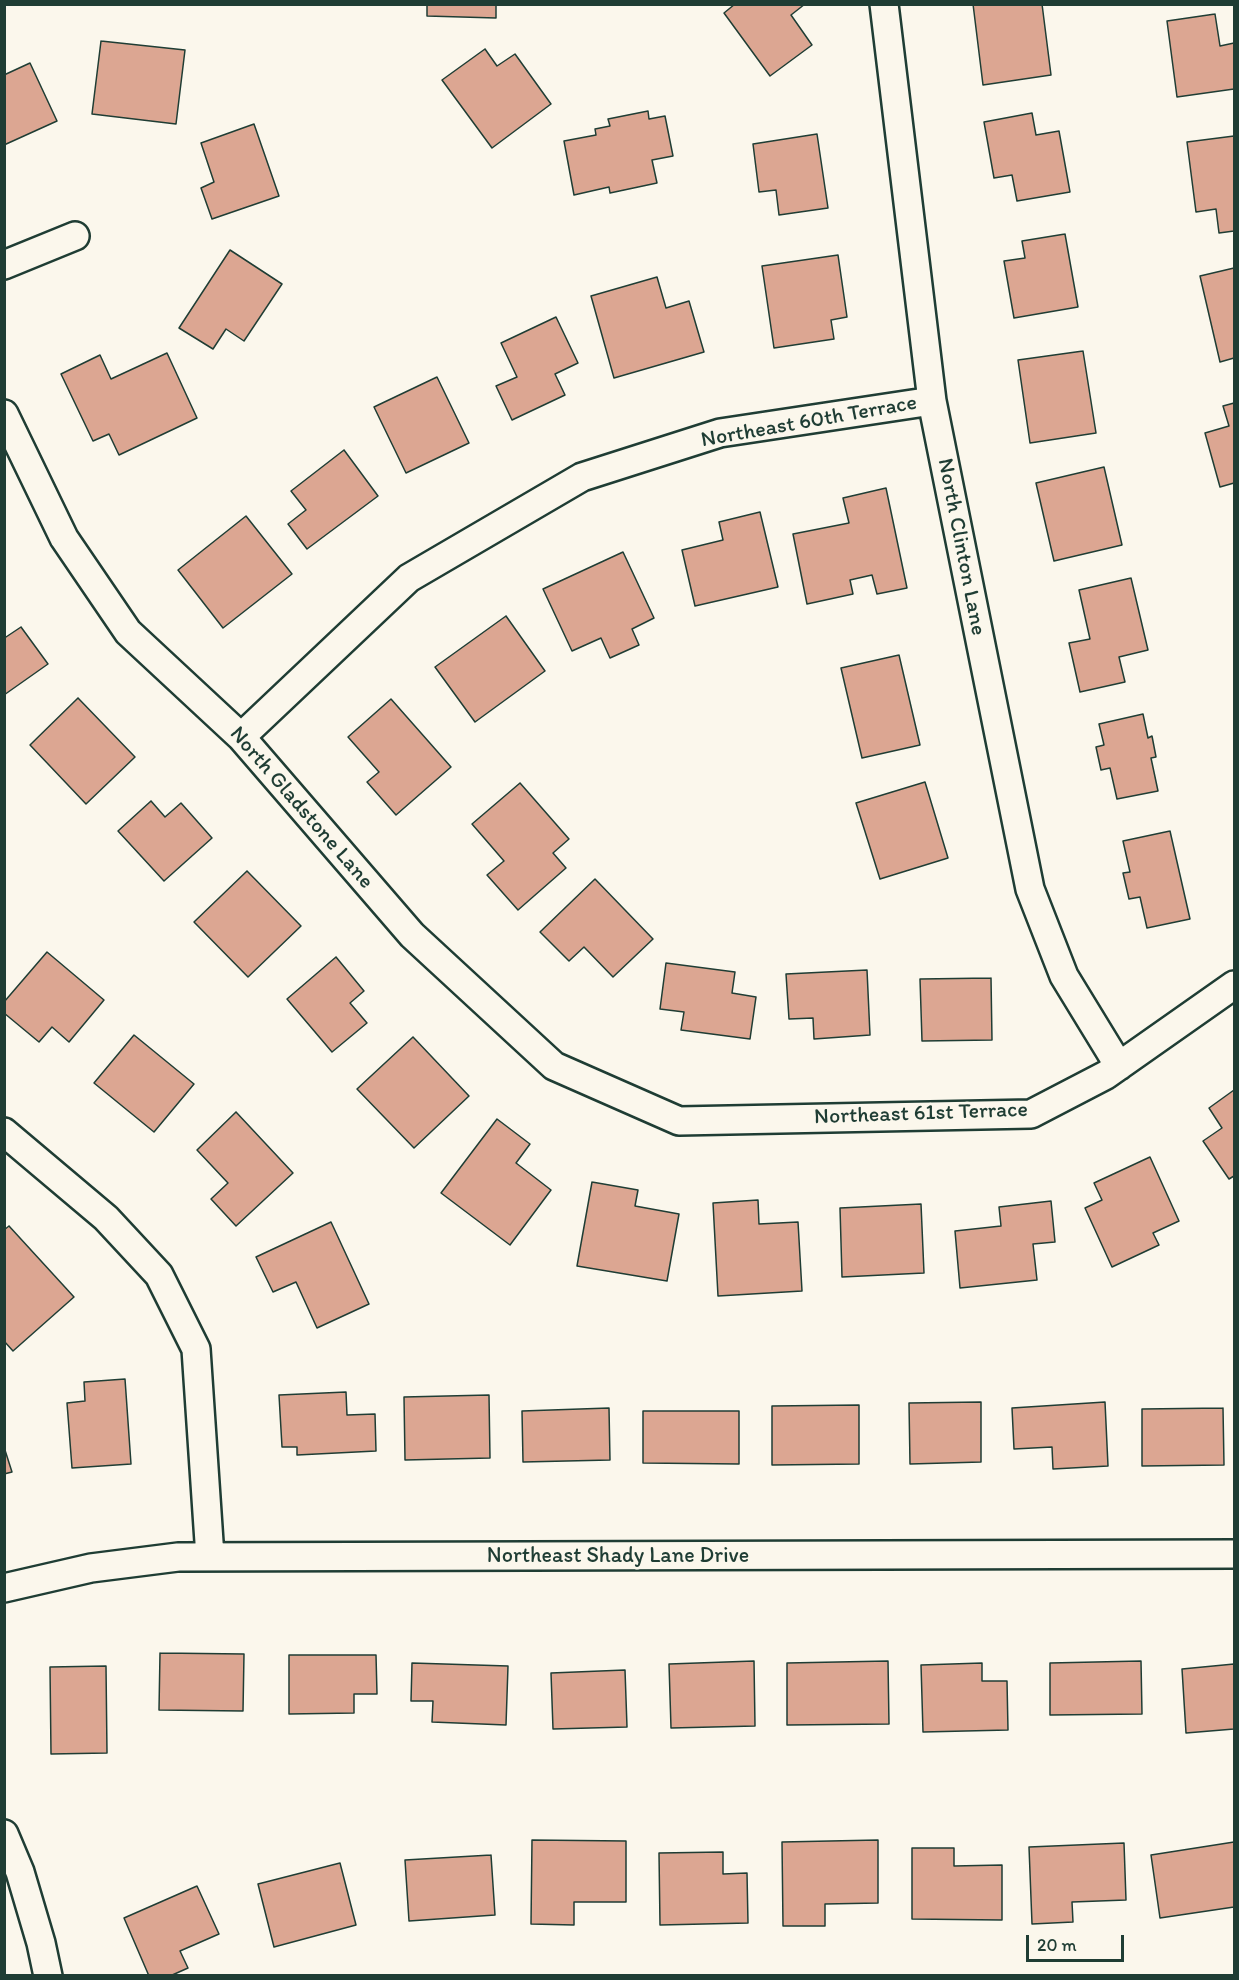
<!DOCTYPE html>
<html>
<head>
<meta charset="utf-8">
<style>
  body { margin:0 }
  #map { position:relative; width:1239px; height:1980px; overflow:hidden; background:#fbf7ec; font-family:Itim,sans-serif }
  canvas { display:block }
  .frame { position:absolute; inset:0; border:6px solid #1f3d34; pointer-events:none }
  .scale { position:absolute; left:1026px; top:1935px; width:98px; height:27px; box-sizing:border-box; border:3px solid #1f3d34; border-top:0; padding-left:8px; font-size:18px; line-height:21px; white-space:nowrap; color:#1f3d34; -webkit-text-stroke:4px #fbf7ec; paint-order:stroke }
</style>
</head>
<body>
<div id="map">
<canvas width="1239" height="1980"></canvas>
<div class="frame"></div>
<div class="scale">20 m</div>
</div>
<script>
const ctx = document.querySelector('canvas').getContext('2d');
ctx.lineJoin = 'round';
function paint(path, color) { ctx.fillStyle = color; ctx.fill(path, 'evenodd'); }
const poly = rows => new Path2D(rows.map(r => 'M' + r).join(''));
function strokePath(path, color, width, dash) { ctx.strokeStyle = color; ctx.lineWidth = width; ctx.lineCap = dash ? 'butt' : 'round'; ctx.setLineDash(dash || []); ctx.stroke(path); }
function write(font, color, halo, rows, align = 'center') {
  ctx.font = font + ' Itim,sans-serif'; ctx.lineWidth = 5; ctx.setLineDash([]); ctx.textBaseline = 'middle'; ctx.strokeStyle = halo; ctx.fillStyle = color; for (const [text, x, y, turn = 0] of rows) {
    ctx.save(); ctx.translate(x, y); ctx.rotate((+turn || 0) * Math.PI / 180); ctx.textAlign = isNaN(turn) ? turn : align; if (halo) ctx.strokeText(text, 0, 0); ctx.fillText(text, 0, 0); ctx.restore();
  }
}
const building = poly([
  [427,4,496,4,496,18,427,16,427,4],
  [735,4,805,4,791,15,812,45,770,76,724,13,735,4],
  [973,4,1042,4,1051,75,983,85,973,4],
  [1215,14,1220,46,1234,43,1234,89,1177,97,1167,21,1215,14],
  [101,41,185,50,176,124,92,114,101,41],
  [485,49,497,66,515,54,551,104,492,148,442,80,485,49],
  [30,63,57,121,4,145,4,75,30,63],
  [648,111,649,119,665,116,673,156,652,160,657,183,610,193,609,187,574,195,564,141,596,135,595,129,610,126,608,119,648,111],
  [1032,113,1036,135,1059,131,1070,192,1017,201,1012,175,994,178,984,122,1032,113],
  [254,124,279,196,212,219,201,188,214,182,201,143,254,124],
  [817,134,828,208,779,215,776,190,759,192,753,144,817,134],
  [1234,136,1234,231,1219,233,1216,209,1196,212,1187,142,1234,136],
  [1065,234,1078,307,1014,318,1004,261,1025,258,1022,241,1065,234],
  [230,250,282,284,244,341,226,329,213,349,179,328,230,250],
  [838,255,847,317,831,320,834,339,774,348,762,266,838,255],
  [1234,268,1234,358,1220,362,1200,276,1234,268],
  [657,277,666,308,689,301,704,352,614,378,591,296,657,277],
  [556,317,578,363,555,374,565,395,512,420,496,386,517,377,501,343,556,317],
  [1083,351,1096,433,1030,443,1018,360,1083,351],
  [167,353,197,418,119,455,109,434,93,441,61,374,100,355,111,379,167,353],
  [437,377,469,443,406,473,374,407,437,377],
  [1234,403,1234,483,1220,487,1205,433,1229,426,1223,406,1234,403],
  [344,450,378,496,307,549,288,524,306,510,291,491,344,450],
  [1104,467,1122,545,1054,561,1036,483,1104,467],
  [886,488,907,588,877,594,872,575,850,580,853,594,807,604,793,534,849,523,843,498,886,488],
  [760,512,778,587,695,606,682,550,723,540,719,522,760,512],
  [246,516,292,574,223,628,178,570,246,516],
  [623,552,654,618,632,629,639,645,610,658,601,638,572,651,543,589,623,552],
  [1131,578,1148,650,1119,657,1125,682,1080,692,1069,643,1090,639,1079,590,1131,578],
  [506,616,545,671,475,722,435,667,506,616],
  [21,627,48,664,4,695,4,635,6,637,21,627],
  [899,655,920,745,862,758,841,668,899,655],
  [78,698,135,757,86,804,30,745,78,698],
  [391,699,451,767,396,815,367,782,379,772,348,737,391,699],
  [1143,714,1148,738,1152,736,1156,757,1151,758,1158,791,1117,799,1110,768,1101,770,1096,747,1104,745,1099,724,1143,714],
  [925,782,948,858,880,879,856,803,925,782],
  [520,783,569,839,553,853,566,868,518,910,487,875,504,861,472,824,520,783],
  [151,801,165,817,181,803,212,838,164,881,118,831,151,801],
  [1170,831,1190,919,1147,928,1140,897,1129,899,1123,873,1130,872,1123,841,1170,831],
  [247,871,301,926,248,977,194,922,247,871],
  [595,879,653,939,613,977,584,947,569,961,540,932,595,879],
  [47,952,104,1000,69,1042,52,1027,39,1042,4,1013,4,1002,47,952],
  [336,957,364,991,350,1003,367,1023,332,1052,287,999,336,957],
  [666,963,735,972,732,993,756,997,750,1039,681,1030,684,1012,660,1009,666,963],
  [867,970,870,1035,814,1039,813,1018,789,1019,786,974,867,970],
  [991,978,992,1040,922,1041,920,979,991,978],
  [134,1035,194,1084,154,1132,94,1083,134,1035],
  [413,1037,469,1096,414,1148,357,1089,413,1037],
  [1234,1090,1234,1176,1229,1179,1203,1141,1222,1128,1209,1108,1234,1090],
  [236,1112,293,1173,236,1226,211,1199,228,1183,197,1150,236,1112],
  [497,1119,530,1144,516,1163,551,1190,510,1245,441,1193,497,1119],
  [1150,1157,1179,1221,1153,1233,1159,1245,1112,1267,1085,1208,1102,1200,1094,1183,1150,1157],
  [592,1182,638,1190,635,1206,679,1214,667,1281,577,1266,592,1182],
  [758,1200,759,1224,798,1222,802,1291,718,1296,713,1203,758,1200],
  [1051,1201,1055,1242,1033,1244,1037,1280,960,1288,955,1231,1001,1226,999,1207,1051,1201],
  [921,1204,924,1273,842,1277,840,1208,921,1204],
  [331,1222,369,1304,317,1328,296,1282,273,1292,256,1257,331,1222],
  [9,1226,74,1297,13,1351,4,1341,4,1230,9,1226],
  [125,1379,131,1464,72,1468,67,1403,85,1401,84,1382,125,1379],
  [346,1392,347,1415,375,1414,376,1451,297,1455,297,1447,282,1447,279,1395,346,1392],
  [489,1395,490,1458,405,1460,404,1397,489,1395],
  [981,1402,981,1462,910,1464,909,1403,981,1402],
  [1105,1402,1108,1466,1053,1469,1052,1447,1014,1449,1012,1408,1105,1402],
  [859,1405,859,1464,772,1465,772,1406,859,1405],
  [609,1408,610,1460,523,1462,522,1411,609,1408],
  [1223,1408,1224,1465,1142,1466,1142,1409,1223,1408],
  [643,1411,739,1411,739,1464,643,1463,643,1411],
  [4,1447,12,1472,4,1474,4,1447],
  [160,1653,244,1654,243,1711,159,1710,160,1653],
  [289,1655,376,1655,377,1694,354,1694,354,1713,289,1714,289,1655],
  [754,1661,755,1726,671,1728,669,1664,754,1661],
  [888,1661,889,1724,787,1725,787,1663,888,1661],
  [1141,1661,1142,1714,1050,1715,1050,1663,1141,1661],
  [412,1663,508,1666,506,1725,432,1722,433,1701,411,1701,412,1663],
  [982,1663,982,1681,1007,1681,1008,1730,923,1732,921,1665,982,1663],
  [1234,1664,1234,1729,1186,1733,1182,1669,1234,1664],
  [106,1666,107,1753,51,1754,50,1667,106,1666],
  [625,1670,627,1727,553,1729,551,1673,625,1670],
  [532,1840,626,1841,626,1902,574,1902,574,1925,531,1924,532,1840],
  [878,1840,878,1903,825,1904,825,1926,783,1926,782,1842,878,1840],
  [1234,1842,1234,1907,1160,1918,1151,1855,1234,1842],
  [1124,1843,1126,1900,1072,1902,1073,1922,1032,1924,1029,1847,1124,1843],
  [912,1848,954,1848,954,1866,1002,1865,1002,1920,912,1919,912,1848],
  [723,1852,723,1874,747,1873,748,1923,660,1925,659,1853,723,1852],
  [491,1855,495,1915,409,1921,405,1860,491,1855],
  [340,1863,356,1925,274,1947,258,1884,340,1863],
  [197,1886,219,1934,180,1951,188,1968,170,1976,149,1976,124,1918,197,1886]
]);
const street = poly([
  [884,4,932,401,1030,889,1064,976,1119,1066],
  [4,265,75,236],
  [4,414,64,538,128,632,241,737,412,935,554,1066,679,1121,1031,1114,1106,1075,1234,985],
  [241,737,409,578,582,477,720,433,932,401],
  [4,1132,106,1218,159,1275,196,1349,210,1557],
  [4,1588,91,1568,178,1557,1234,1554],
  [4,1834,20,1872,41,1943,48,1976]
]);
const streetNames = [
  ["Northeast 60th Terrace",809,422,-10],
  ["North Clinton Lane",961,547,79],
  ["North Gladstone Lane",301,808,49],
  ["Northeast 61st Terrace",921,1114,-2],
  ["Northeast Shady Lane Drive",618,1556]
];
paint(building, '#dca692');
strokePath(building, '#1f3d34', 1.5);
strokePath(street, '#1f3d34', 32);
strokePath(street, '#fbf7ec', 27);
write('22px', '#1f3d34', '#fbf7ec', streetNames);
</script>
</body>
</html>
